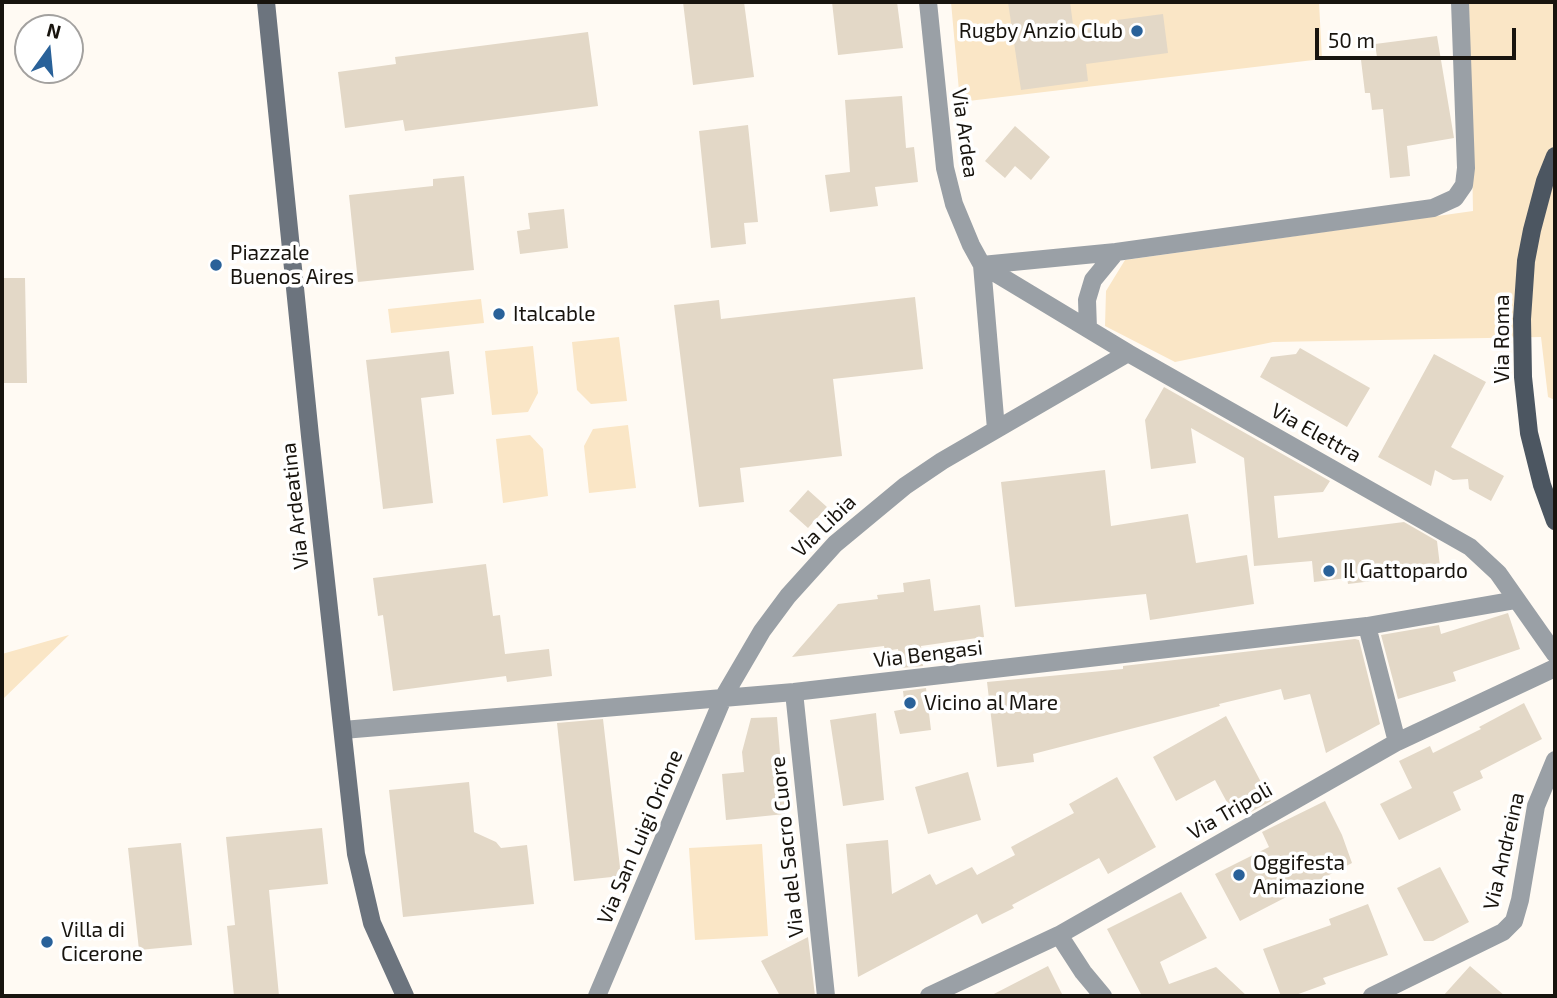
<!DOCTYPE html>
<html>
<head>
<meta charset="utf-8">
<style>
  body { margin:0 }
  #map { position:relative; width:1557px; height:998px; overflow:hidden; background:#fffaf3; font-family:"Exo 2",sans-serif }
  canvas { display:block }
  .frame { position:absolute; inset:0; border:4px solid #18140e; pointer-events:none }
  .north { position:absolute; left:14px; top:14px; width:70px; height:70px; box-sizing:border-box; background:#fff; border:2px solid #a3a19f; border-radius:50%; rotate:15deg; font-size:19px; font-weight:700; line-height:28px; text-align:center; color:#18140e }
  .north::after { content:''; display:block; margin:auto; width:24px; height:32px; background:#296199; clip-path:polygon(50% 0,100% 100%,50% 72%,0 100%) }
  .scale { position:absolute; left:1315px; top:28px; width:201px; height:32px; box-sizing:border-box; border:4px solid #18140e; border-top:0; padding-left:9px; font-size:21px; line-height:24px; white-space:nowrap; color:#18140e; -webkit-text-stroke:5px #fff; paint-order:stroke }
</style>
</head>
<body>
<div id="map">
<canvas width="1557" height="998"></canvas>
<div class="frame"></div>
<div class="north">N</div>
<div class="scale">50 m</div>
</div>
<script>
const ctx = document.querySelector('canvas').getContext('2d');
ctx.lineJoin = 'round';
function paint(path, color) { ctx.fillStyle = color; ctx.fill(path, 'evenodd'); }
const poly = rows => new Path2D(rows.map(r => 'M' + r).join(''));
function strokePath(path, color, width, dash) { ctx.strokeStyle = color; ctx.lineWidth = width; ctx.lineCap = dash ? 'butt' : 'round'; ctx.setLineDash(dash || []); ctx.stroke(path); }
function write(font, color, halo, rows, align = 'center') {
  ctx.font = font + ' "Exo 2",sans-serif'; ctx.lineWidth = 7; ctx.setLineDash([]); ctx.textBaseline = 'middle'; ctx.strokeStyle = halo; ctx.fillStyle = color; for (const [text, x, y, turn = 0] of rows) {
    ctx.save(); ctx.translate(x, y); ctx.rotate((+turn || 0) * Math.PI / 180); ctx.textAlign = isNaN(turn) ? turn : align; if (halo) ctx.strokeText(text, 0, 0); ctx.fillText(text, 0, 0); ctx.restore();
  }
}
const green = poly([
  [951,2,1319,2,1322,59,960,102],
  [1469,2,1555,2,1555,400,1548,397,1541,337,1273,342,1175,362,1105,326,1106,291,1125,260,1473,211],
  [481,299,484,323,391,333,388,309],
  [619,337,627,401,591,404,577,390,572,342],
  [533,346,538,393,528,412,492,415,485,351],
  [628,425,636,488,589,493,584,446,593,429],
  [530,435,543,449,548,496,503,503,496,439],
  [69,635,2,700,2,654],
  [762,844,768,936,695,940,689,848]
]);
const building = poly([
  [683,2,744,2,754,77,693,85],
  [832,2,897,2,903,48,838,55],
  [1008,2,1070,2,1074,32,1118,26,1117,20,1163,14,1168,53,1086,64,1088,81,1021,90],
  [588,32,598,106,405,131,403,120,345,128,338,72,396,64,395,57],
  [1437,36,1454,138,1407,146,1410,176,1390,178,1383,109,1372,110,1370,93,1365,93,1361,60,1377,57,1375,44],
  [902,96,906,148,914,147,918,182,875,187,878,206,830,212,825,175,850,172,845,100],
  [748,125,758,222,744,223,746,244,711,248,699,131],
  [1015,126,1050,157,1031,180,1015,166,1005,178,985,161],
  [464,176,474,270,358,282,349,195,433,186,433,179],
  [564,209,568,248,520,254,517,231,530,229,528,213],
  [2,278,25,278,27,383,2,383],
  [915,297,923,369,833,379,842,456,740,468,744,502,699,507,674,305,719,300,721,319],
  [1300,348,1370,388,1347,427,1260,377,1271,357,1296,354],
  [449,351,454,394,421,398,433,503,383,509,366,360],
  [1434,354,1486,382,1451,447,1504,476,1491,501,1469,489,1468,479,1453,480,1435,470,1431,486,1378,457],
  [1164,387,1330,481,1323,492,1274,496,1278,538,1404,522,1437,541,1440,566,1388,572,1389,579,1348,584,1347,578,1314,582,1312,561,1254,566,1244,458,1191,428,1196,463,1151,469,1145,420],
  [1105,470,1111,526,1188,514,1196,563,1247,555,1254,604,1150,620,1146,594,1015,607,1001,482],
  [808,490,827,507,808,528,789,511],
  [486,564,493,616,500,615,505,654,549,649,552,676,507,682,506,676,393,691,383,615,378,616,373,578],
  [930,579,934,611,980,605,984,637,921,646,923,666,900,668,898,649,885,651,884,646,792,657,838,604,878,599,877,595,904,592,903,583],
  [1508,613,1520,649,1453,672,1456,681,1398,699,1381,635,1439,625,1441,634],
  [1355,639,1359,640,1380,724,1326,753,1310,694,1284,700,1281,689,1219,704,1220,706,1033,754,1034,762,997,767,987,682,1123,669,1123,666],
  [926,688,931,730,900,734,894,711,905,709,903,691],
  [1524,703,1542,739,1480,771,1483,778,1453,792,1461,810,1399,840,1380,804,1412,788,1399,761,1430,746,1433,753,1481,729,1479,727],
  [876,713,884,800,843,806,830,720],
  [1226,716,1271,801,1251,812,1244,799,1229,806,1215,780,1176,801,1153,757],
  [777,717,785,814,726,820,722,774,744,772,742,752,751,718],
  [603,719,621,876,574,881,557,723],
  [968,772,981,820,928,834,915,787],
  [1117,777,1156,847,1108,874,1099,858,1012,905,1014,908,982,924,977,914,858,977,846,844,888,840,892,894,930,874,936,885,972,867,977,875,1015,855,1011,847,1074,813,1069,804],
  [469,782,474,832,496,842,501,848,527,845,534,904,403,917,389,790],
  [1325,801,1342,835,1352,863,1240,921,1215,874,1269,847,1262,832],
  [322,828,328,884,269,890,279,996,234,996,227,926,235,925,226,837],
  [181,843,192,945,139,950,128,848],
  [1440,867,1469,922,1433,941,1424,941,1397,888],
  [1181,892,1207,938,1160,962,1169,984,1216,967,1247,996,1142,996,1107,929],
  [1368,904,1388,955,1323,978,1326,984,1293,996,1281,996,1263,949,1331,925,1329,919],
  [808,937,815,996,780,996,761,961],
  [1048,966,1063,996,990,996],
  [1470,966,1505,996,1443,996]
]);
const minor = poly([
  [928,2,945,168,954,204,971,245,982,265,1116,252,1093,280,1087,300,1088,329],
  [1116,252,1433,208,1455,198,1464,185,1466,168,1460,2],
  [1128,353,1470,547,1498,573,1555,654],
  [1367,626,1397,742],
  [794,692,826,996],
  [343,730,794,692,1367,626,1516,600],
  [1059,935,1083,972,1103,996],
  [597,996,724,696,762,631,788,596,835,544,905,486,942,461,1128,353,982,265,996,429],
  [929,996,1059,935,1397,742,1555,668],
  [1372,996,1503,932,1514,921,1520,900,1536,806,1555,760]
]);
const secondary = poly([
  [266,2,310,436,356,854,372,923,405,996]
]);
const primary = poly([
  [1555,156,1545,181,1532,230,1526,261,1522,319,1523,377,1529,433,1542,485,1555,521]
]);
const markers = [
  [1137,31,7,"#296199"],
  [216,265,7,"#296199"],
  [499,314,7,"#296199"],
  [1329,571,7,"#296199"],
  [910,703,7,"#296199"],
  [1239,875,7,"#296199"],
  [47,942,7,"#296199"]
];
const poiNames = [
  ["Rugby Anzio Club",1123,31,"right"],
  ["Piazzale",230,253],
  ["Buenos Aires",230,277],
  ["Italcable",513,314],
  ["Il Gattopardo",1343,571],
  ["Vicino al Mare",924,703],
  ["Oggifesta",1253,863],
  ["Animazione",1253,887],
  ["Villa di",61,930],
  ["Cicerone",61,954]
];
const streetNames = [
  ["Via Ardea",965,133,82],
  ["Via Roma",1502,339,-90],
  ["Via Elettra",1316,433,29],
  ["Via Ardeatina",295,506,-96],
  ["Via Libia",824,526,-44],
  ["Via Bengasi",928,654,-7],
  ["Via Tripoli",1230,811,-30],
  ["Via San Luigi Orione",640,837,-67],
  ["Via del Sacro Cuore",787,847,-96],
  ["Via Andreina",1504,851,-77]
];
paint(green, '#fae6c6');
paint(building, '#e3d8c7');
strokePath(minor, '#9aa0a6', 18);
strokePath(secondary, '#6c747e', 18);
strokePath(primary, '#4c5661', 18);
for (const [x, y, r, color] of markers) { const dot = new Path2D(); dot.arc(x, y, r, 0, 2 * Math.PI); ctx.fillStyle = color; ctx.fill(dot); strokePath(dot, '#fff', 2.5); }
write('21px', '#18140e', '#fff', poiNames, 'left');
write('21px', '#18140e', '#fff', streetNames);
</script>
</body>
</html>
